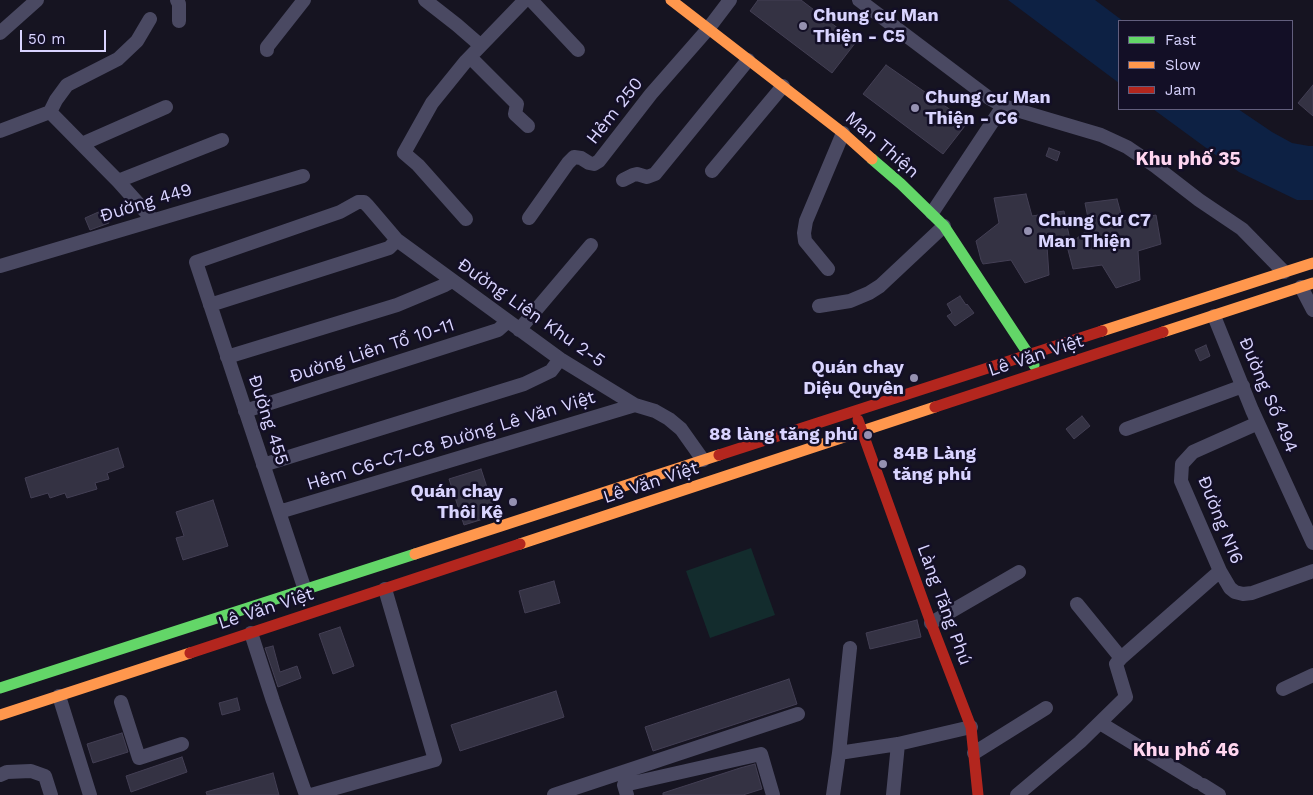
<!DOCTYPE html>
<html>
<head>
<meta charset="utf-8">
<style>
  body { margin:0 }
  #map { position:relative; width:1313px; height:795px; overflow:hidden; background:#161421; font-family:"Work Sans",sans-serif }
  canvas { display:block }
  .legend { position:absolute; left:1118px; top:20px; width:175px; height:90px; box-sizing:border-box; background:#130f26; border:1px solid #625e7d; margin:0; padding:6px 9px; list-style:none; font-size:15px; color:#d9d4ff }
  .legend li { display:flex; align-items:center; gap:10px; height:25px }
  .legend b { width:25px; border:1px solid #625e7d }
  .scale { position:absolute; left:20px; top:30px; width:86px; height:22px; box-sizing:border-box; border:2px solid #d9d4ff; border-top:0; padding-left:6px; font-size:15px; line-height:18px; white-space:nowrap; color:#d9d4ff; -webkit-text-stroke:4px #130f26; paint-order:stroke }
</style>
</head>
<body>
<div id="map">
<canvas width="1313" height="795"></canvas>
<ul class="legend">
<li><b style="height:6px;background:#63d668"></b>Fast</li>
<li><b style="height:6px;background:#ff974d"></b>Slow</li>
<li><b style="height:6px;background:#b3261e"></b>Jam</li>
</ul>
<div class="scale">50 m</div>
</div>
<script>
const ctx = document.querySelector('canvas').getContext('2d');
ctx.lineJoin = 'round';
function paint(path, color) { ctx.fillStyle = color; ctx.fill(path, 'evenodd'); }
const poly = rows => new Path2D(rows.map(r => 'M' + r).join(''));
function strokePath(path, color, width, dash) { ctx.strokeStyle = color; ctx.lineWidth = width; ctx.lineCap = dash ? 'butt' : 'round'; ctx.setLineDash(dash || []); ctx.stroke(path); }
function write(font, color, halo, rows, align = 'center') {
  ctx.font = font + ' "Work Sans",sans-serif'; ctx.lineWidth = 5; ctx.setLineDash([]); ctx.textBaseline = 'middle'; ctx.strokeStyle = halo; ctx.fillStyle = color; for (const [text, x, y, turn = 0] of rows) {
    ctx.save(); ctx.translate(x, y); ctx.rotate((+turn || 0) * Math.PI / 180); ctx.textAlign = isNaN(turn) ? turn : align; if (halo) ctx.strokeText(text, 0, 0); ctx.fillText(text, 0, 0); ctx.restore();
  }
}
const green = poly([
  [751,548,775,615,710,638,686,571]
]);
const water = poly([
  [1008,0,1095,0,1123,21,1119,21,1119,83],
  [1153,109,1238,109,1272,132,1292,143,1309,146,1313,146,1313,200,1297,200,1239,172]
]);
const building = poly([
  [758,0,801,0,856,42,832,73,750,11,758,0],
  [886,65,968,122,943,154,863,94,886,65],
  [1313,85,1313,116,1298,103,1313,85],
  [1049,148,1060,152,1057,161,1046,156,1049,148],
  [1026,194,1032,216,1064,211,1070,240,1047,246,1049,275,1025,283,1011,260,983,264,981,260,976,241,999,223,994,198,1026,194],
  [1117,199,1123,221,1156,215,1161,244,1138,251,1140,280,1116,288,1102,265,1073,269,1067,246,1090,228,1085,203,1117,199],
  [103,210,109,223,90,230,85,218,103,210],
  [960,296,966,305,967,304,974,313,955,326,947,316,952,313,947,304,960,296],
  [1206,345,1210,356,1200,361,1195,350,1206,345],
  [1082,416,1090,426,1074,439,1066,429,1082,416],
  [118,448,124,467,107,473,109,479,95,483,97,489,67,498,65,493,50,498,48,493,31,498,25,478,118,448],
  [481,469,496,515,464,525,449,479,481,469],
  [213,500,228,546,183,560,176,538,184,536,176,512,213,500],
  [554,581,560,603,525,613,519,591,554,581],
  [917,620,921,637,870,649,866,633,917,620],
  [340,627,354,666,333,674,319,634,340,627],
  [273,646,280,672,297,666,301,678,278,687,265,648,273,646],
  [789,679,797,704,653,751,645,727,789,679],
  [556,691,564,717,460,751,451,725,556,691],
  [237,698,240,710,222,715,219,703,237,698],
  [122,733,128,752,93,763,87,744,122,733],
  [182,757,187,772,131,792,126,776,182,757],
  [755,764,762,789,743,795,663,795,663,793,740,768,755,764],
  [273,773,279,795,207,795,206,792,273,773]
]);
const street = poly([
  [177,0,179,4,179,21],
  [425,0,457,25,480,45],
  [531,0,578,50],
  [859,0,989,98,1003,106,1101,135,1127,147,1155,166,1199,200,1242,229,1284,272],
  [0,33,37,0],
  [267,50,267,47,304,0],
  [470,57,517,104,515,114,528,126],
  [50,112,56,100,67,85,118,59,137,41,150,19],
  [0,131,50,112,118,181,153,220],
  [82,144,166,107],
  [712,171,783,86],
  [623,180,633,175,637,174,647,177,655,174,748,60],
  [118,181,222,140],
  [932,213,1003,106],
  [529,218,568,163,574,157,581,158,589,163,594,164,599,161,651,94,708,29,730,0],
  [466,219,418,165,404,153,432,103,466,61,525,0],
  [0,266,303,176],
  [828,269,805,241,804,233,806,221,843,133],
  [1301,287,1313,310],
  [210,305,389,248,397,240],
  [819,306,850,301,869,293,880,286,944,226],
  [1214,316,1252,410,1313,543],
  [519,330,591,245],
  [227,357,397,305,445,285,452,281],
  [245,411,498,330,507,322],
  [1258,423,1193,452,1182,464,1181,481,1220,571,1230,588,1235,592,1243,594,1252,593,1313,571],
  [1126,429,1243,386],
  [263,465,524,384,551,371,560,359],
  [279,512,635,405],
  [305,590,196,262,340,212,358,202,364,202,368,206,397,240,560,359,635,405,655,411,669,419,681,429,703,460],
  [1077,604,1121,658],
  [931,623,1019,572],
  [251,633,273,701,306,795],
  [1283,689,1313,675],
  [59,696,90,795],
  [121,702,139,758,182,744],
  [1100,723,1197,782],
  [839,753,898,744,971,727],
  [974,753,1046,708],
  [0,775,7,772,31,771,45,776,51,795],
  [1203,785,1219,795],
  [311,795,435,760,385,589],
  [554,795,798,714],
  [627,795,624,785,761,754,773,795],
  [833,795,839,753,850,648],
  [893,795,898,744],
  [1017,795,1080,742,1126,697,1116,664,1121,658,1220,571]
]);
const fast = poly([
  [872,159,901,184,944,226,1029,355,1034,365],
  [0,688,415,554]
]);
const slow = poly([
  [671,0,843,133,872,159],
  [1102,331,1313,263],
  [1163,332,1313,283],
  [520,544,935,407],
  [415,554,719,455],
  [0,715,190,653]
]);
const jam = poly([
  [935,407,1163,332],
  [858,420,931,623,971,727,978,795],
  [719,455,1102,331],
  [190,653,520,544]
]);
const markers = [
  [803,26,5,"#9591b1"],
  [915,108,5,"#9591b1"],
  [1028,231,5,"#9591b1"],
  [914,378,5,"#9591b1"],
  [868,435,5,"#9591b1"],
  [883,464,5,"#9591b1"],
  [513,502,5,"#9591b1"]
];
const poiNames = [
  ["Chung cư Man",813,16],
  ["Thiện - C5",813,37],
  ["Chung cư Man",925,98],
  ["Thiện - C6",925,119],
  ["Chung Cư C7",1038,221],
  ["Man Thiện",1038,242],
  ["Quán chay",904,368,"right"],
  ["Diệu Quyên",904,389,"right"],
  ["88 làng tăng phú",858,435,"right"],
  ["84B Làng",893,454],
  ["tăng phú",893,475],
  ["Quán chay",503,492,"right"],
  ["Thôi Kệ",503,513,"right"]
];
const streetNames = [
  ["Hẻm 250",615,111,-52],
  ["Man Thiện",882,145,41],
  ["Đường 449",146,203,-17],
  ["Đường Liên Khu 2-5",531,313,35],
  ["Đường Liên Tổ 10-11",372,351,-18],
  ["Lê Văn Việt",1036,356,-18],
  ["Đường Số 494",1268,395,67],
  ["Đường 455",268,420,72],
  ["Hẻm C6-C7-C8 Đường Lê Văn Việt",451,441,-17],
  ["Lê Văn Việt",651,483,-18],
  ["Đường N16",1220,520,68],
  ["Làng Tăng Phú",944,605,70],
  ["Lê Văn Việt",266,609,-18]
];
const neighbourhoodNames = [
  ["Khu phố 35",1188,159],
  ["Khu phố 46",1186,750]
];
paint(green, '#132c2d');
paint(water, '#0d2144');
paint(building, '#343243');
strokePath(building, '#433f54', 1);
strokePath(street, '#4a4962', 14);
strokePath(fast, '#63d668', 11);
strokePath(slow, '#ff974d', 11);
strokePath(jam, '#b3261e', 11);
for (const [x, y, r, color] of markers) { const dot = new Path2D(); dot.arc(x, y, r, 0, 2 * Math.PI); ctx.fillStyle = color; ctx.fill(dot); strokePath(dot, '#130f26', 2); }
write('bold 18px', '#d9d4ff', '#130f26', poiNames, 'left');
write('18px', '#d9d4ff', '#130f26', streetNames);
write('bold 19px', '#ffd6f0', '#130f26', neighbourhoodNames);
</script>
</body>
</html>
